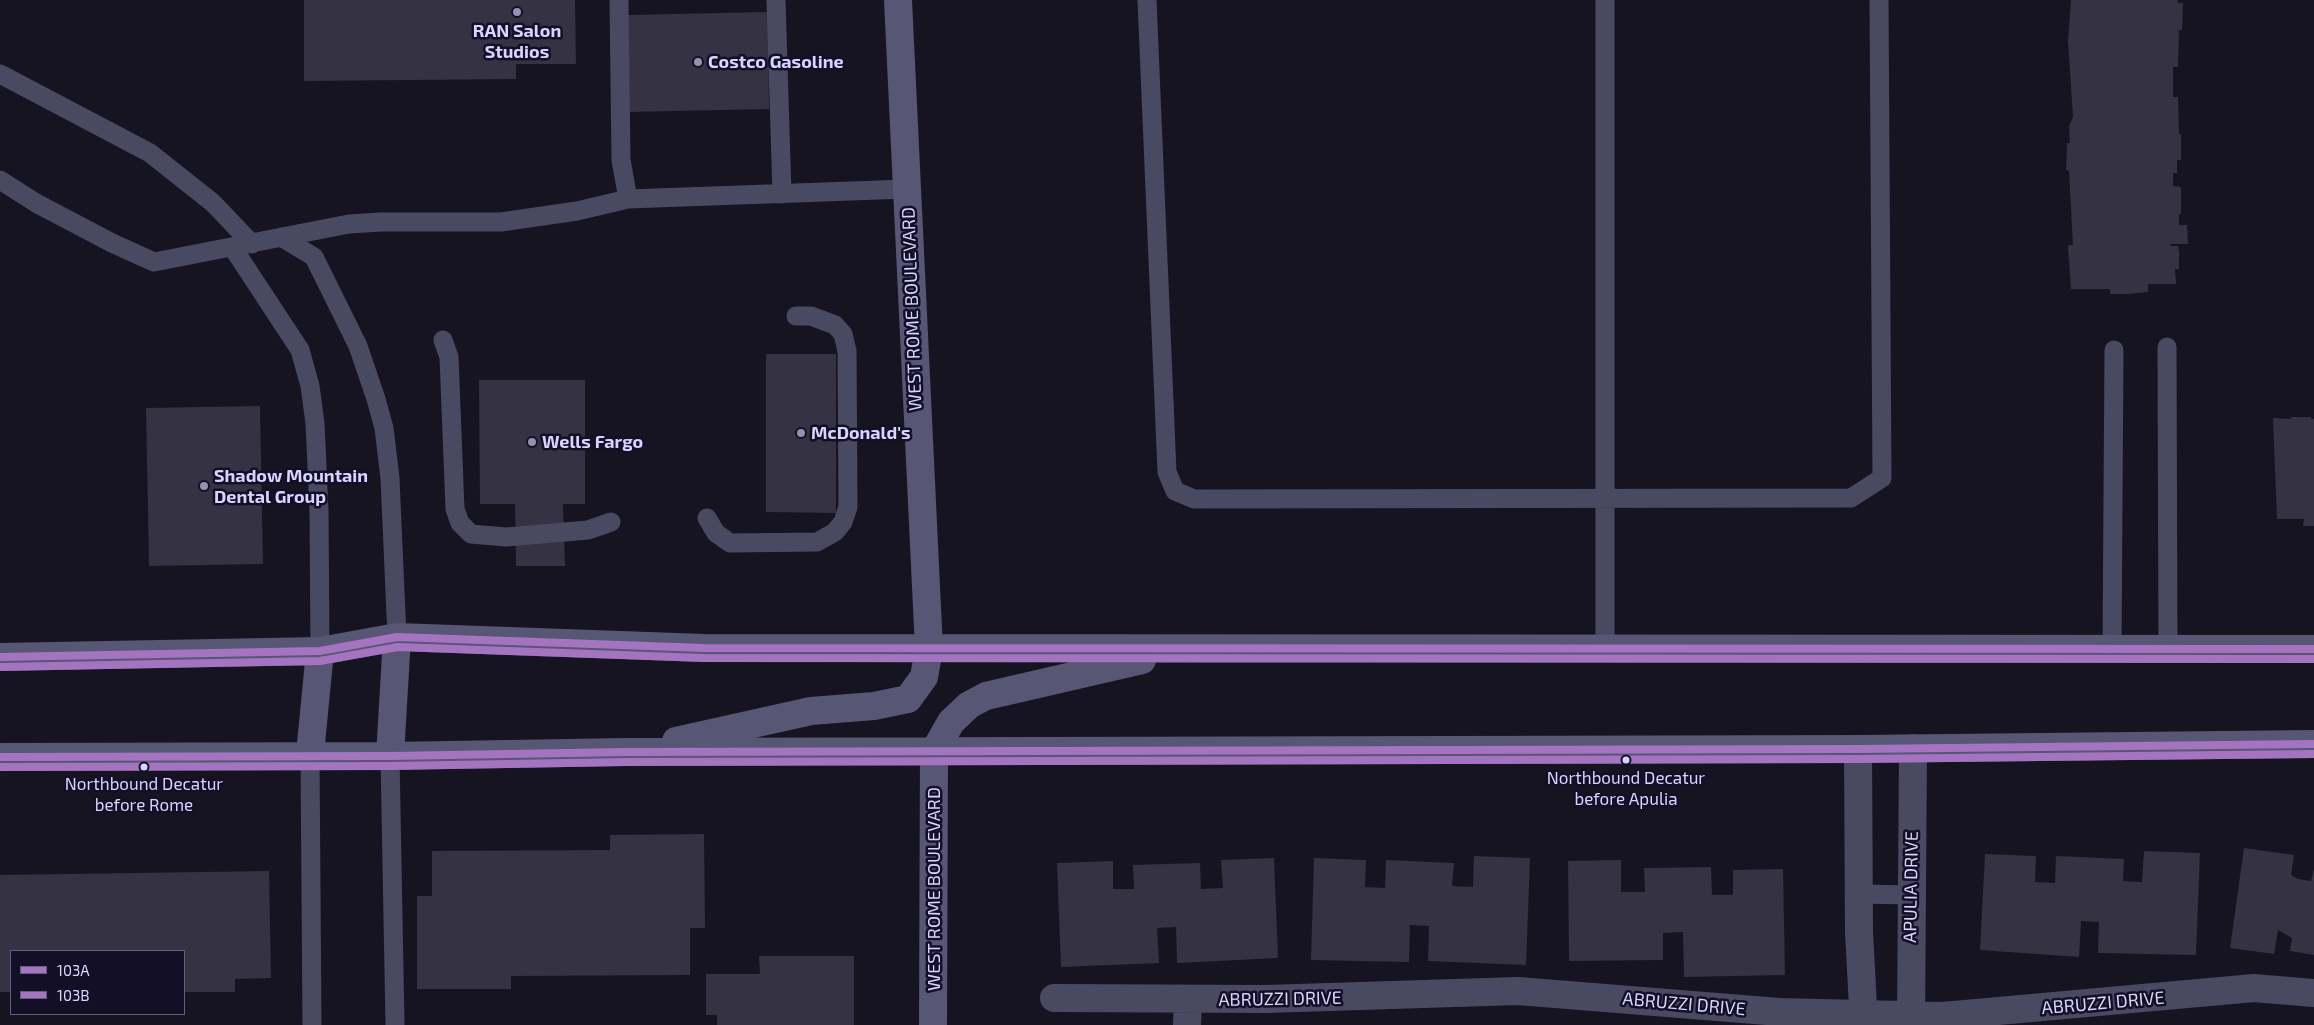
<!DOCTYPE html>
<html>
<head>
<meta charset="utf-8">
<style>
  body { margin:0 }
  #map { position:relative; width:2314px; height:1025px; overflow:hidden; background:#161421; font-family:"Exo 2",sans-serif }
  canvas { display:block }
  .legend { position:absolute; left:10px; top:950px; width:175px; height:65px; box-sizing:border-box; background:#130f26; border:1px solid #625e7d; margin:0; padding:6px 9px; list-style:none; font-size:15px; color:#d9d4ff }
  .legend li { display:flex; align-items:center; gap:10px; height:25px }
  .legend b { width:25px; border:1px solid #625e7d }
</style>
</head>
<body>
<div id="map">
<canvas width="2314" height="1025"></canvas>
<ul class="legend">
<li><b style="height:6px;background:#a474c0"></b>103A</li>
<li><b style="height:6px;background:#a474c0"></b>103B</li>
</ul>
</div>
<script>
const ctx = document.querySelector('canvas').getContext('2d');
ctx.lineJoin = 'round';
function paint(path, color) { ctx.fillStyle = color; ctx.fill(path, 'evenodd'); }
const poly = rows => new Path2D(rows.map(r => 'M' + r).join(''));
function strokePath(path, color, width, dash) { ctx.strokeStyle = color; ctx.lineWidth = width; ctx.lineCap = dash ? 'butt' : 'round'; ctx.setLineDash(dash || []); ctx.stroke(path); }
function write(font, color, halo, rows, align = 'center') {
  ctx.font = font + ' "Exo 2",sans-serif'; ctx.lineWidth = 5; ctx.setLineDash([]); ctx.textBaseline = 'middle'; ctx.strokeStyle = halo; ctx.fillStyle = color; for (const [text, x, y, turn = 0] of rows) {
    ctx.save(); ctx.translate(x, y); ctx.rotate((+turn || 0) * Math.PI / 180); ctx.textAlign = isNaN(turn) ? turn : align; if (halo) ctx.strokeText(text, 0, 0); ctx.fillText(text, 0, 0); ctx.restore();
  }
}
const building = poly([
  [304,0,575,0,576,64,516,64,516,79,304,81],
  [2071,0,2178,0,2178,3,2183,3,2182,30,2179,30,2178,67,2173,67,2173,97,2178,97,2179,134,2181,134,2181,160,2177,160,2177,173,2173,173,2173,186,2181,187,2181,214,2179,214,2179,225,2187,225,2188,244,2170,244,2171,246,2178,246,2179,252,2179,269,2175,269,2176,284,2148,284,2148,292,2129,294,2110,294,2110,289,2071,289,2068,248,2069,245,2073,245,2069,171,2066,170,2067,143,2070,143,2069,126,2073,117,2068,41],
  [768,12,769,109,629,112,627,15],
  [766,354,836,354,836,513,766,512],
  [479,380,585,380,585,504,563,504,565,566,516,566,515,504,480,504],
  [260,406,263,564,149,566,146,408],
  [2291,417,2311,417,2311,419,2314,419,2314,526,2303,526,2304,519,2277,519,2273,418,2291,419],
  [704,834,705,928,690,928,690,975,511,976,511,989,417,989,417,896,432,896,432,851,610,850,610,835],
  [2244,848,2294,855,2291,875,2298,879,2311,881,2314,868,2314,955,2290,951,2292,938,2278,930,2274,954,2230,948],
  [2144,851,2200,853,2196,955,2098,953,2099,922,2081,921,2079,957,1980,950,1985,854,2036,856,2035,882,2055,883,2056,856,2124,859,2123,881,2142,882],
  [1474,856,1530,858,1526,965,1428,961,1429,926,1410,925,1409,962,1311,960,1314,858,1366,860,1365,887,1385,888,1386,860,1454,863,1452,886,1473,887],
  [1274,858,1278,958,1177,963,1176,927,1157,928,1159,963,1061,967,1057,863,1113,861,1113,889,1134,889,1133,865,1200,863,1201,889,1223,888,1221,860],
  [1621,860,1621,892,1645,892,1644,868,1711,867,1712,895,1733,895,1733,870,1783,869,1785,975,1684,977,1683,932,1663,933,1663,960,1569,961,1568,861],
  [269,871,271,978,235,979,235,992,184,992,184,951,11,951,11,992,0,992,0,875],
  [759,956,854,956,854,1025,717,1025,717,1015,706,1015,706,974,760,974]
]);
const lane = poly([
  [619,0,621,160,628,199],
  [776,0,782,194],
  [1147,0,1167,472,1175,491,1194,499,1851,498,1882,478,1879,0],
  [1605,0,1605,650],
  [0,74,150,153,213,203,252,244],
  [0,180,36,203,112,243,154,262,349,224,381,222,501,222,577,211,628,199,907,189],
  [281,237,314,257,358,346,376,399,384,428,390,478,397,637],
  [233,248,300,350,310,386,315,423,319,511,320,651],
  [443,340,449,357,455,509,460,523,471,534,506,537,588,530,611,522],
  [2167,347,2168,651],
  [707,518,716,533,730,543,817,542,835,532,843,522,848,507,847,351,843,334,835,325,811,316,796,316],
  [2112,651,2114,350],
  [310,754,312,1025],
  [390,756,395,1025],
  [1859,894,1911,895]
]);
const street = poly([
  [1858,749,1859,932,1864,1025],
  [1054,998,1266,999,1518,991,1779,1012,1943,1016,2254,988,2314,993],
  [1187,1025,1188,999],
  [1911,1025,1913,748]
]);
const secondary = poly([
  [0,657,320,651,397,637,704,648,2314,649],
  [676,741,811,711,874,706,908,699,924,677,929,649,898,0],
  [934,752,951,722,969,705,986,696,1142,660],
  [310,754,320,651],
  [390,756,397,637],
  [0,757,390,756,626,752,1858,749,2314,744],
  [933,1025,934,752]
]);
const bus1 = poly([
  [0,657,320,651,397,637,704,648,2314,649],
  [0,757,390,756,626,752,1858,749,2314,744]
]);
const bus2 = poly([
  [0,667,320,661,398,647,704,658,2314,659],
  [0,767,390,766,626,762,1858,759,2314,754]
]);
const markers = [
  [517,12,5,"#9591b1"],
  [698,62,5,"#9591b1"],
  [801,433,5,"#9591b1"],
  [532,442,5,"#9591b1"],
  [204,486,5,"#9591b1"],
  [1626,760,4.5,"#d9d4ff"],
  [144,767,4.5,"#d9d4ff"]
];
const busNames = [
  ["Northbound Decatur",1626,778],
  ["before Apulia",1626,799],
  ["Northbound Decatur",144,784],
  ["before Rome",144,805]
];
const poiNames = [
  ["RAN Salon",517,31,"center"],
  ["Studios",517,52,"center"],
  ["Costco Gasoline",708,62],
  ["McDonald's",811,433],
  ["Wells Fargo",542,442],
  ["Shadow Mountain",214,476],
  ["Dental Group",214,497]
];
const streetNames = [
  ["WEST ROME BOULEVARD",912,309,-92],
  ["APULIA DRIVE",1911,887,-89],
  ["WEST ROME BOULEVARD",934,889,-90],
  ["ABRUZZI DRIVE",1280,999,-1],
  ["ABRUZZI DRIVE",2103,1003,-5],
  ["ABRUZZI DRIVE",1684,1004,5]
];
paint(building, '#343243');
strokePath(lane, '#4a4962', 19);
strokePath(street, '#4a4962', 28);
strokePath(secondary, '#575674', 28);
strokePath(bus1, '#a474c0', 8);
strokePath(bus2, '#a474c0', 8);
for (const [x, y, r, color] of markers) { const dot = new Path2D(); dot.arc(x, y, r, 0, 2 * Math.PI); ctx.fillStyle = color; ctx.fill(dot); strokePath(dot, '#130f26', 2); }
write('17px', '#d9d4ff', '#130f26', busNames);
write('bold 18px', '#d9d4ff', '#130f26', poiNames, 'left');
write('18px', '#d9d4ff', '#130f26', streetNames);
</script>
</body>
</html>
